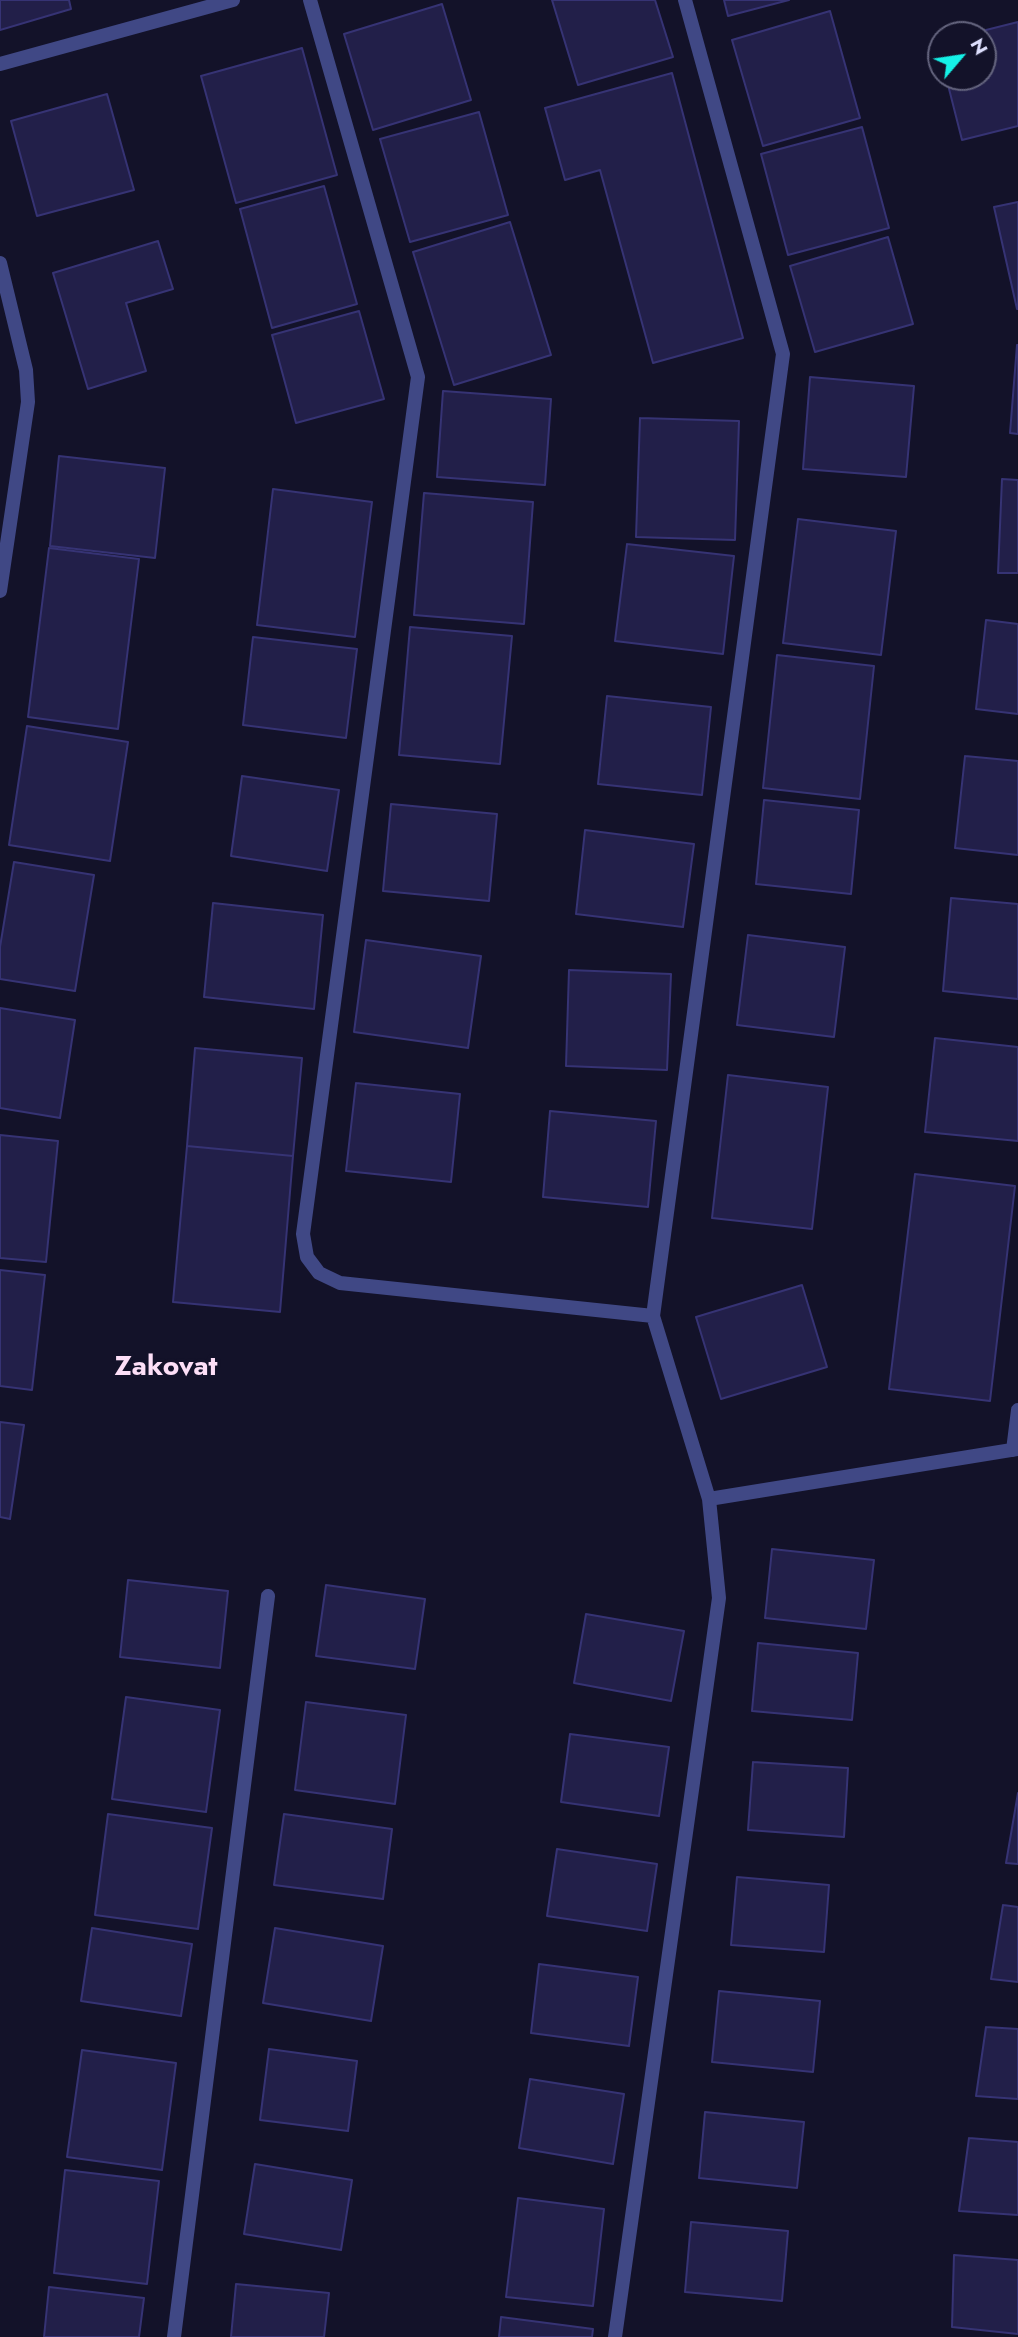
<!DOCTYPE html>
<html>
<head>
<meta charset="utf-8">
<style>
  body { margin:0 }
  #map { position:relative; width:1018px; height:2337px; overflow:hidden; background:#131229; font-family:Jost,sans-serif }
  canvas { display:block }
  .north { position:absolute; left:927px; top:21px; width:70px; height:70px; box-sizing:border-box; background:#131229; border:2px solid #64647e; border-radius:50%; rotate:61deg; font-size:19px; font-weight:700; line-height:28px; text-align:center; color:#dddefd }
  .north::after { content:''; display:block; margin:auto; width:24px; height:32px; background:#15f1e7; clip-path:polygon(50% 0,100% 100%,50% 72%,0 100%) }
</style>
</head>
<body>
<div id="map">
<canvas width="1018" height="2337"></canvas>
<div class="north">N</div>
</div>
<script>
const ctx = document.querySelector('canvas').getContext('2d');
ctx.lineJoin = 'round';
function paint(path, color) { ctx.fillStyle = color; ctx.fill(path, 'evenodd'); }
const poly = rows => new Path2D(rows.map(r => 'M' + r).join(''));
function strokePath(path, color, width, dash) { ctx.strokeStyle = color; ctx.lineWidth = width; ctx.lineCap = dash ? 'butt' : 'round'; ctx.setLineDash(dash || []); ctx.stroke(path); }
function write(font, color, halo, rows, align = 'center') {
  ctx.font = font + ' Jost,sans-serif'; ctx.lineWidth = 7; ctx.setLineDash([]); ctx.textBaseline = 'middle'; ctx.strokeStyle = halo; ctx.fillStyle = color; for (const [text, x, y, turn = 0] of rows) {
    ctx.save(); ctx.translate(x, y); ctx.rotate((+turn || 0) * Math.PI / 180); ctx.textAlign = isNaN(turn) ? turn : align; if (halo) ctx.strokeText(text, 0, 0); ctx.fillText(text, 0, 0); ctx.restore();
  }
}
const building = poly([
  [0,0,69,0,71,9,0,30,0,0],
  [552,0,655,0,673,57,578,85,552,0],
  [724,0,789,0,728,16,724,0],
  [442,4,471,100,373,130,344,34,442,4],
  [830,11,860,118,763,146,732,40,830,11],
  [1018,22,1018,126,962,140,946,77,983,77,983,35,966,35,1018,22],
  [302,48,337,175,236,203,201,76,302,48],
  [672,73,743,338,653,363,600,170,565,180,545,108,672,73],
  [107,94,134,190,37,216,11,121,107,94],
  [479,112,508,215,410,242,380,139,479,112],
  [862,127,889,228,788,255,761,154,862,127],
  [324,186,357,304,272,328,240,209,324,186],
  [1018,202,1018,309,1017,309,994,207,1018,202],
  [510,222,551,355,454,385,413,252,510,222],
  [888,237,913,324,815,352,790,266,888,237],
  [158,241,173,289,126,303,146,371,88,389,53,273,158,241],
  [359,311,384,399,296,423,272,335,359,311],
  [1017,345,1018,345,1018,434,1010,433,1017,345],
  [810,377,914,386,906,477,803,469,810,377],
  [443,391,551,399,545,485,437,477,443,391],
  [640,418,739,421,735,540,636,537,640,418],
  [59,456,165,468,155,558,50,546,59,456],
  [1002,479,1018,480,1018,573,998,573,1002,479],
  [273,489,372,502,355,637,257,625,273,489],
  [424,493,533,502,524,624,414,615,424,493],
  [798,519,896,531,881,655,783,643,798,519],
  [627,544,734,556,723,654,615,641,627,544],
  [49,548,139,559,118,729,28,717,49,548],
  [986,620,1018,624,1018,714,976,709,986,620],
  [410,627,512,636,500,764,399,755,410,627],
  [253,637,357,649,346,738,243,725,253,637],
  [777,655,874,666,860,799,763,788,777,655],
  [607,696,711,707,702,795,598,784,607,696],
  [27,726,128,742,110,861,9,845,27,726],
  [965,756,1018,761,1018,855,955,848,965,756],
  [242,776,339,790,327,871,231,856,242,776],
  [764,800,859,810,851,894,756,884,764,800],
  [391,804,497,814,489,901,383,891,391,804],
  [585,830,694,844,683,927,576,914,585,830],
  [14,862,94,875,75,991,0,979,0,947,14,862],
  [951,898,1018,904,1018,999,943,991,951,898],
  [213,903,323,915,314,1009,204,997,213,903],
  [748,935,845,947,834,1037,737,1025,748,935],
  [366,940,481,956,468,1048,354,1032,366,940],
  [569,970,671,974,667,1070,566,1066,569,970],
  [0,1008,75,1020,60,1118,0,1108,0,1008],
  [935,1038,1018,1047,1018,1141,925,1132,935,1038],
  [195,1048,302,1058,293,1156,187,1146,195,1048],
  [728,1075,828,1087,812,1229,712,1218,728,1075],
  [356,1083,460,1094,451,1182,346,1171,356,1083],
  [550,1111,656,1121,648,1207,543,1197,550,1111],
  [0,1135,58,1141,46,1262,0,1258,0,1135],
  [187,1146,293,1156,280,1312,173,1302,187,1146],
  [915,1174,1015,1186,990,1401,889,1389,915,1174],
  [0,1270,45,1275,32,1390,0,1386,0,1270],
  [802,1285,827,1367,721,1399,696,1317,802,1285],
  [0,1422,24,1425,10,1519,0,1517,0,1422],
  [772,1549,874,1560,866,1629,765,1618,772,1549],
  [128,1580,228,1591,220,1668,120,1657,128,1580],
  [326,1585,425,1599,415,1669,316,1656,326,1585],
  [586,1614,684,1631,671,1701,574,1683,586,1614],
  [758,1643,858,1653,852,1720,752,1711,758,1643],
  [126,1697,220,1710,206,1812,112,1799,126,1697],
  [306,1702,406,1715,395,1804,295,1790,306,1702],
  [570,1734,669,1747,659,1816,561,1802,570,1734],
  [753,1762,848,1768,844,1837,748,1830,753,1762],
  [1018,1793,1018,1864,1006,1863,1018,1793],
  [108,1814,212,1828,198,1929,95,1915,108,1814],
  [284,1814,392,1829,383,1899,274,1885,284,1814],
  [557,1849,657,1864,647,1931,547,1916,557,1849],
  [737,1877,829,1885,824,1952,731,1945,737,1877],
  [1003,1905,1018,1907,1018,1982,991,1979,1003,1905],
  [92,1928,192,1944,181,2016,81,2001,92,1928],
  [275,1928,383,1946,371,2021,263,2003,275,1928],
  [539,1964,638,1977,629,2046,531,2033,539,1964],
  [719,1991,820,2001,813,2072,712,2062,719,1991],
  [986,2027,1018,2029,1018,2099,976,2096,986,2027],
  [269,2049,357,2061,348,2131,260,2120,269,2049],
  [82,2050,176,2063,162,2170,67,2157,82,2050],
  [530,2079,624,2094,613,2164,519,2148,530,2079],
  [705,2112,804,2122,797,2188,699,2178,705,2112],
  [969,2138,1018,2142,1018,2215,959,2211,969,2138],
  [255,2164,352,2180,341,2250,244,2234,255,2164],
  [65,2170,159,2181,147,2284,54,2273,65,2170],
  [518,2198,604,2209,593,2306,506,2297,518,2198],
  [691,2222,788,2231,782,2301,685,2292,691,2222],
  [954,2255,1018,2260,1018,2334,952,2327,954,2255],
  [236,2284,329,2293,324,2337,231,2337,236,2284],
  [49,2287,144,2298,139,2337,44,2337,49,2287],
  [501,2317,593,2329,592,2337,499,2337,501,2317]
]);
const minor = poly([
  [310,0,418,377,303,1234,307,1257,319,1273,340,1283,653,1316],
  [0,64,233,0],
  [0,263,26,370,28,402,0,591],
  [1013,1450,1018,1410],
  [709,1499,1018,1449],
  [174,2337,268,1596],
  [615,2337,719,1598,709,1499,653,1316,783,354,685,0]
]);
const quarterNames = [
  ["Zakovat",166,1368]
];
paint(building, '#221f49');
strokePath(building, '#363374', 2);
strokePath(minor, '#404885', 14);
write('bold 28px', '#fddff7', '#131229', quarterNames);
</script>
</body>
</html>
